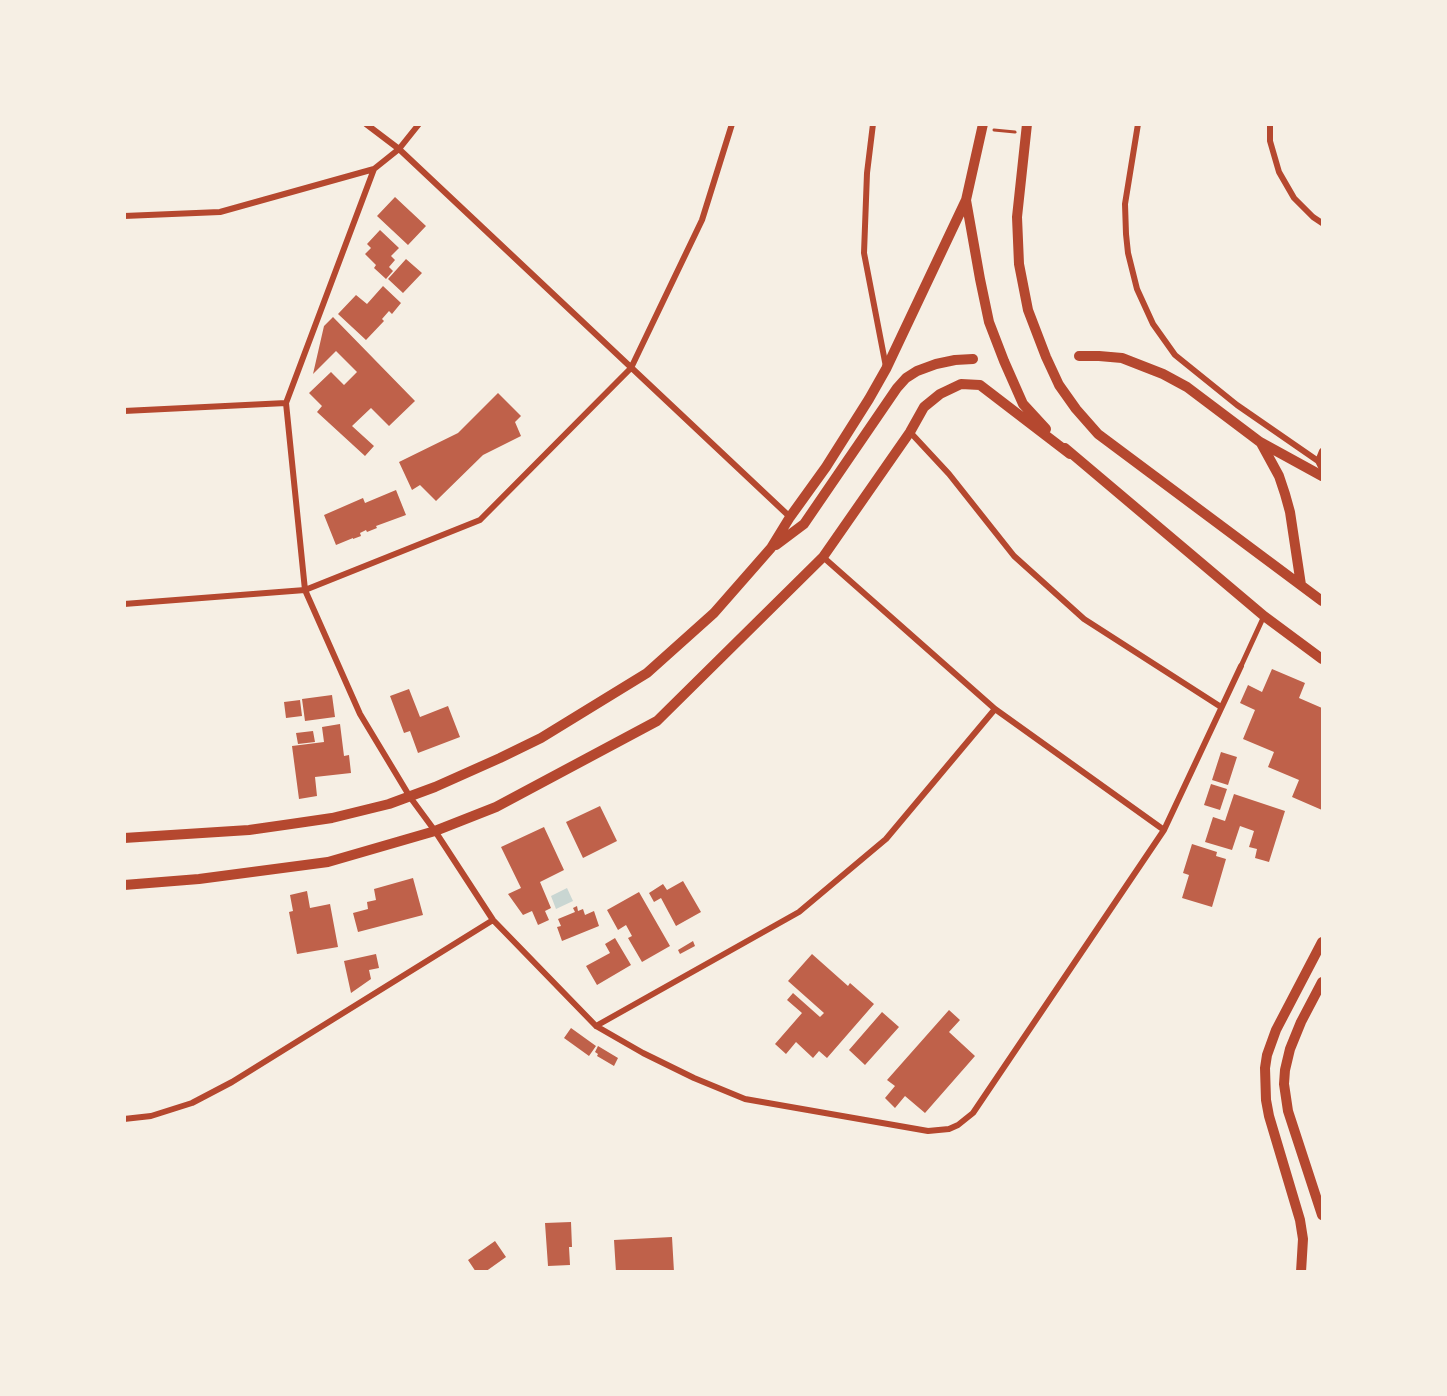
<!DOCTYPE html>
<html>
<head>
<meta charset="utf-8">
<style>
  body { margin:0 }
  #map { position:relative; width:1447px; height:1396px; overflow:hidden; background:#f6efe4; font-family:"Public Sans",sans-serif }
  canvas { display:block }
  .frame { position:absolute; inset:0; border:126px solid #f6efe4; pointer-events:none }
</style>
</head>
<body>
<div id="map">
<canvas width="1447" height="1396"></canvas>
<div class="frame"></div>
</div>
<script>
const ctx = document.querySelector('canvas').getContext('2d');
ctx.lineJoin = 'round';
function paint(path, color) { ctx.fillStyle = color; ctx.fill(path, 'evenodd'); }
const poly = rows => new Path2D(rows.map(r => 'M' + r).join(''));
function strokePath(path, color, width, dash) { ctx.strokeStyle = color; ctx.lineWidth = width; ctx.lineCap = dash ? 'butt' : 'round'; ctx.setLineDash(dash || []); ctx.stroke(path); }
const water = poly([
  [567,888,573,901,556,909,551,896]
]);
const building = poly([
  [395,197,426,226,408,245,377,216],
  [380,230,399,248,391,256,395,260,389,267,393,271,386,279,374,268,376,265,365,254,371,248,367,244],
  [406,259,422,273,403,293,388,279],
  [383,286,401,303,392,314,389,311,382,319,384,321,366,340,338,314,356,295,367,304],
  [333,317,415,401,389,426,371,408,352,426,374,446,365,456,317,412,322,406,309,393,331,372,344,385,357,372,336,351,313,374,324,326],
  [498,393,521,416,515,422,521,436,483,455,436,501,420,485,412,490,399,462,458,433],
  [396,490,406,515,376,526,377,528,367,532,366,530,360,533,361,536,353,539,353,538,336,545,324,515,363,498,365,503],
  [1272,669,1305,683,1299,698,1322,708,1322,810,1292,797,1299,780,1268,767,1274,752,1243,739,1255,710,1240,703,1248,685,1262,692],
  [409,689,420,717,448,706,460,737,418,753,410,731,404,733,390,696],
  [332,695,335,717,305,721,302,699],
  [300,700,302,716,286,718,284,702],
  [340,724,344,756,349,755,351,773,315,777,317,796,299,799,292,746,324,742,322,727],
  [313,731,315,742,298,744,296,733],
  [1221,752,1237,757,1228,785,1212,780],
  [1211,784,1227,789,1220,810,1204,805],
  [1234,794,1285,811,1269,862,1255,858,1257,849,1249,847,1254,831,1240,826,1232,850,1205,842,1213,817,1225,821],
  [600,806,617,841,583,858,566,822],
  [544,827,564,870,540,882,551,908,545,911,549,920,538,925,532,911,523,915,508,894,521,888,501,847],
  [1192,844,1217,852,1216,856,1226,859,1212,907,1182,898,1189,875,1183,873],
  [413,878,423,915,358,932,353,913,368,909,367,902,376,900,374,889],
  [683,881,701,912,676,926,661,898,654,902,649,893,663,884,667,890],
  [307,891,310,908,330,904,338,947,297,954,289,912,293,911,290,895],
  [639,892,670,946,642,962,628,938,632,936,626,925,618,930,607,910],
  [577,906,578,911,583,909,585,915,594,911,599,926,562,941,557,927,561,926,558,919,575,912,573,908],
  [615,938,631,965,597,985,586,966,610,953,605,944],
  [693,941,695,946,680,954,678,950],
  [376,954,379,968,369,970,371,979,351,993,344,961],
  [812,954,848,986,850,983,874,1004,827,1058,819,1051,813,1058,796,1042,786,1054,775,1044,802,1013,787,1000,793,993,820,1017,824,1013,788,981],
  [949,1010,960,1020,949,1032,975,1056,925,1113,905,1096,895,1108,885,1098,895,1086,887,1080],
  [882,1012,899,1027,865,1065,849,1050],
  [571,1028,596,1046,589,1056,564,1038],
  [598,1046,618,1058,614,1066,597,1056,598,1054,595,1052],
  [571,1222,572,1247,569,1247,570,1265,548,1266,545,1223],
  [672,1237,674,1272,616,1272,614,1240],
  [495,1241,506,1257,485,1272,476,1272,468,1260]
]);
const path = poly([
  [994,130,1015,132]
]);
const pedestrian = poly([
  [1241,666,1264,616]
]);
const minor = poly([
  [366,124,399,149,790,517],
  [419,124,399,149,374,169,286,403,305,590,360,714,410,797,435,831,493,920,596,1026,643,1053,694,1078,745,1099,928,1131,949,1129,958,1125,973,1113,1164,830,1241,666],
  [873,124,867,173,864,253,886,367],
  [1138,124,1125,204,1126,234,1128,253,1137,289,1153,324,1175,355,1237,405,1318,461,1322,469],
  [1270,124,1270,141,1279,172,1294,198,1313,217,1322,223],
  [124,216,220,212,374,169],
  [124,411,286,403],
  [910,432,949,474,1014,556,1084,619,1221,707],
  [1318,461,1322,451],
  [823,557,995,709,1164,830],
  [124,604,305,590,480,520,631,368,702,220,732,124],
  [596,1026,799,912,886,839,995,709],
  [124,1119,151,1116,192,1103,232,1082,493,920]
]);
const secondary = poly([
  [983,124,966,200,980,279,989,322,1004,361,1023,404,1046,429],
  [1027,124,1017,217,1019,264,1028,310,1046,357,1059,385,1076,409,1098,434,1322,601],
  [1079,356,1099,356,1122,358,1163,374,1187,387,1260,442,1322,476],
  [1261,443,1279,476,1285,494,1290,512,1301,585],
  [1065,448,1264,616,1322,659],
  [776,545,804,524,897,388,906,378,917,371,936,364,955,360,973,359],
  [124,838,249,830,291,824,332,818,389,804,435,787,500,758,541,738,647,673,714,613,771,548,790,517,826,467,869,399,886,369,966,200],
  [124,885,199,879,328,862,435,831,496,807,657,721,823,557,910,432,924,407,940,394,961,384,980,385,1070,454],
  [1322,982,1301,1022,1290,1049,1285,1070,1284,1084,1288,1111,1322,1215],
  [1301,1272,1303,1239,1300,1220,1269,1116,1266,1100,1265,1068,1267,1055,1276,1030,1322,942]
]);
paint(water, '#c9d6d2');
paint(building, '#bf614a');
strokePath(path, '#b5482f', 3);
strokePath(pedestrian, '#b5482f', 5);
strokePath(minor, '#b5482f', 6);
strokePath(secondary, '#b5482f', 10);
</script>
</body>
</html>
